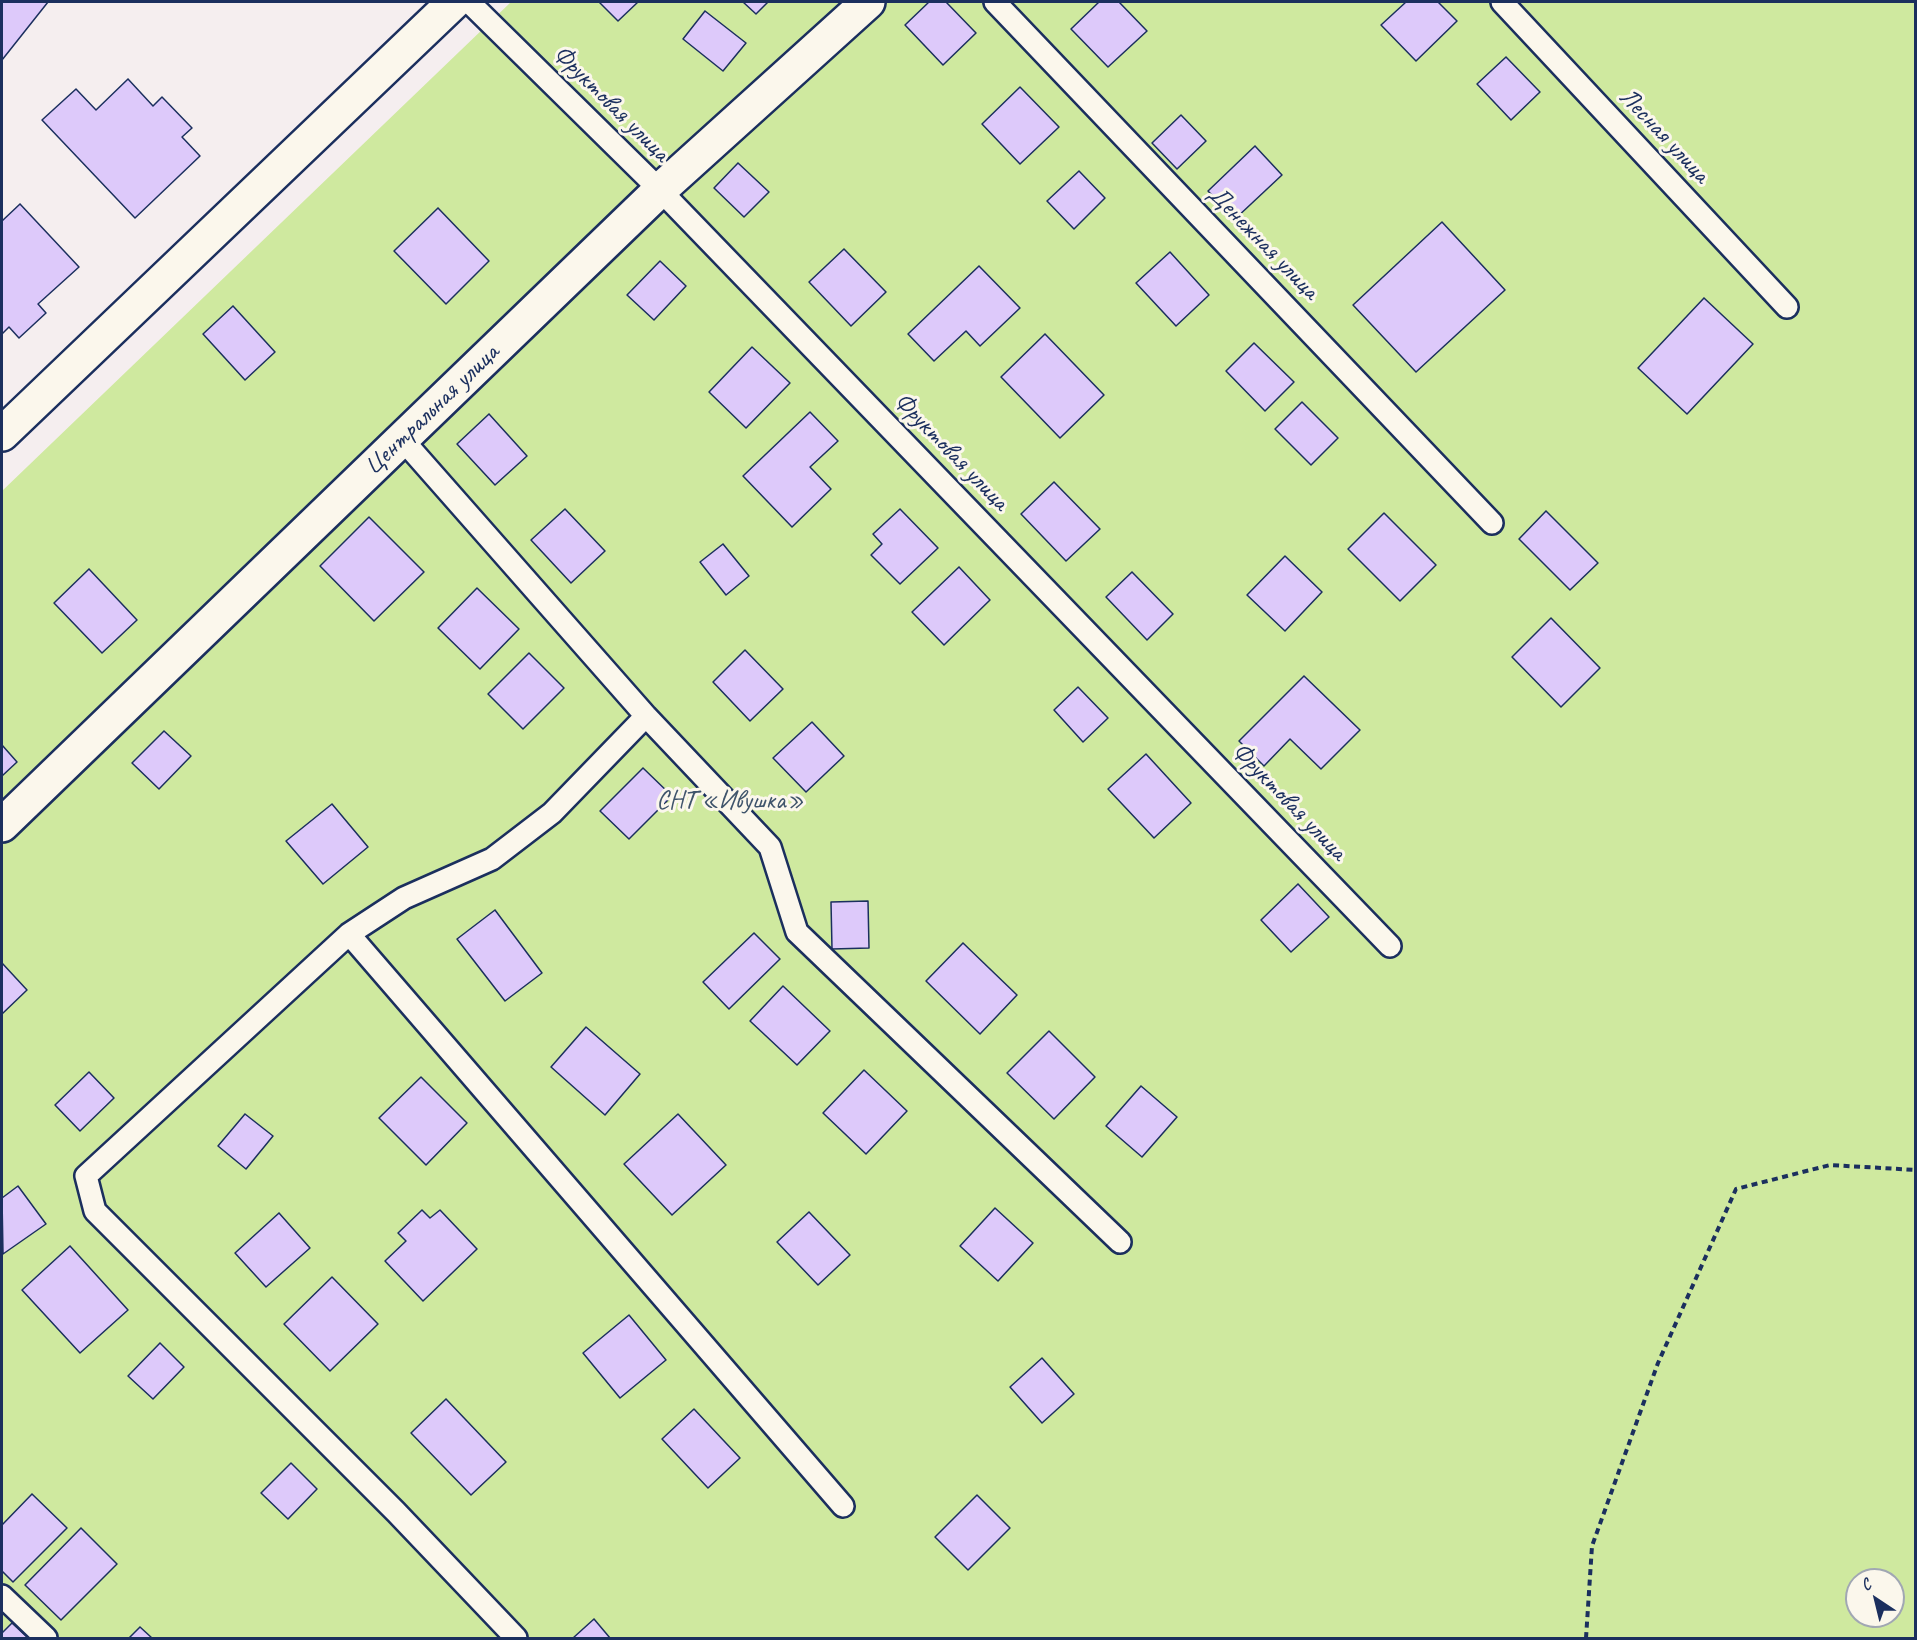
<!DOCTYPE html>
<html>
<head>
<meta charset="utf-8">
<style>
  body { margin:0 }
  #map { position:relative; width:1917px; height:1640px; overflow:hidden; background:#f5eeef; font-family:Caveat,sans-serif }
  canvas { display:block }
  .frame { position:absolute; inset:0; border:3px solid #1b2f5e; pointer-events:none }
  .north { position:absolute; left:1845px; top:1568px; width:60px; height:60px; box-sizing:border-box; background:#fbf7ec; border:2px solid #a1a7b3; border-radius:50%; rotate:325deg; font-size:16px; font-weight:700; line-height:24px; text-align:center; color:#1b2f5e }
  .north::after { content:''; display:block; margin:auto; width:21px; height:27px; background:#1b2f5e; clip-path:polygon(50% 0,100% 100%,50% 72%,0 100%) }
</style>
</head>
<body>
<div id="map">
<canvas width="1917" height="1640"></canvas>
<div class="frame"></div>
<div class="north">С</div>
</div>
<script>
const ctx = document.querySelector('canvas').getContext('2d');
ctx.lineJoin = 'round';
function paint(path, color) { ctx.fillStyle = color; ctx.fill(path, 'evenodd'); }
const poly = rows => new Path2D(rows.map(r => 'M' + r).join(''));
function strokePath(path, color, width, dash) { ctx.strokeStyle = color; ctx.lineWidth = width; ctx.lineCap = dash ? 'butt' : 'round'; ctx.setLineDash(dash || []); ctx.stroke(path); }
function write(font, color, halo, rows, align = 'center') {
  ctx.font = font + ' Caveat,sans-serif'; ctx.lineWidth = 6; ctx.setLineDash([]); ctx.textBaseline = 'middle'; ctx.strokeStyle = halo; ctx.fillStyle = color; for (const [text, x, y, turn = 0] of rows) {
    ctx.save(); ctx.translate(x, y); ctx.rotate((+turn || 0) * Math.PI / 180); ctx.textAlign = isNaN(turn) ? turn : align; if (halo) ctx.strokeText(text, 0, 0); ctx.fillText(text, 0, 0); ctx.restore();
  }
}
const green = poly([
  [511,2,1915,2,1915,1638,2,1638,2,491],
  [1857,1580,1893,1580,1893,1616,1857,1616]
]);
const building = poly([
  [2,2,48,2,2,60,2,2],
  [599,2,638,2,618,21,599,2],
  [743,2,768,2,756,14,743,2],
  [929,2,946,2,976,33,943,65,905,25,929,2],
  [1099,2,1119,2,1147,31,1108,67,1071,29,1099,2],
  [1406,2,1438,2,1457,21,1416,61,1381,25,1406,2],
  [705,11,746,43,723,71,683,39,705,11],
  [1506,57,1540,92,1511,120,1477,84,1506,57],
  [128,79,153,106,162,97,192,128,182,137,200,156,135,218,42,120,76,89,96,110,128,79],
  [1020,87,1059,127,1020,164,982,124,1020,87],
  [1181,115,1206,141,1177,169,1152,143,1181,115],
  [1255,146,1282,175,1235,219,1208,191,1255,146],
  [738,163,769,192,744,217,714,188,738,163],
  [1079,171,1105,198,1074,229,1047,201,1079,171],
  [20,204,79,267,38,304,46,313,19,338,9,327,2,334,2,221,20,204],
  [438,208,489,261,446,304,394,251,438,208],
  [1442,222,1505,290,1416,372,1353,305,1442,222],
  [844,249,886,292,851,326,809,282,844,249],
  [1170,252,1209,295,1176,326,1136,283,1170,252],
  [660,261,686,286,654,320,627,295,660,261],
  [979,266,1020,308,980,346,966,331,934,361,908,334,979,266],
  [1704,298,1753,344,1687,414,1638,368,1704,298],
  [233,306,275,352,245,380,203,334,233,306],
  [1045,334,1104,395,1060,438,1001,377,1045,334],
  [1254,343,1294,382,1265,411,1226,371,1254,343],
  [752,347,790,383,746,428,709,392,752,347],
  [1302,402,1338,438,1311,465,1275,429,1302,402],
  [810,412,838,441,810,467,831,489,792,527,743,476,810,412],
  [489,414,527,456,495,485,457,444,489,414],
  [1054,482,1100,529,1066,561,1021,514,1054,482],
  [565,509,605,551,571,583,531,540,565,509],
  [900,509,938,548,900,584,871,555,882,544,873,534,900,509],
  [1546,511,1598,563,1570,590,1519,539,1546,511],
  [1384,513,1436,565,1400,601,1348,549,1384,513],
  [369,517,424,572,374,621,320,566,369,517],
  [723,544,749,576,726,595,700,562,723,544],
  [1285,556,1322,592,1285,631,1247,595,1285,556],
  [959,567,990,600,944,645,912,612,959,567],
  [89,569,137,620,102,653,54,603,89,569],
  [1132,572,1173,614,1147,640,1106,597,1132,572],
  [477,588,519,629,480,669,438,628,477,588],
  [1551,618,1600,668,1561,707,1512,657,1551,618],
  [745,650,783,689,750,721,713,682,745,650],
  [529,653,564,688,523,729,488,694,529,653],
  [1304,676,1360,730,1321,769,1290,739,1264,766,1239,741,1304,676],
  [1078,687,1108,718,1083,742,1054,710,1078,687],
  [812,722,844,756,806,792,773,758,812,722],
  [164,731,191,756,159,789,132,763,164,731],
  [2,745,17,762,2,776,2,745],
  [1146,754,1191,803,1154,838,1108,789,1146,754],
  [643,768,672,796,629,839,600,811,643,768],
  [332,804,368,847,323,884,286,841,332,804],
  [1298,884,1329,917,1291,952,1261,920,1298,884],
  [868,901,869,948,832,949,831,902,868,901],
  [495,910,542,973,505,1001,457,939,495,910],
  [754,933,780,959,729,1009,703,982,754,933],
  [963,943,1017,995,980,1034,926,981,963,943],
  [2,963,27,990,2,1014,2,963],
  [783,986,830,1031,797,1065,750,1021,783,986],
  [586,1027,640,1074,605,1115,551,1067,586,1027],
  [1049,1031,1095,1077,1054,1119,1007,1073,1049,1031],
  [864,1070,907,1111,866,1154,823,1113,864,1070],
  [89,1072,114,1098,80,1131,55,1105,89,1072],
  [421,1077,467,1123,426,1165,379,1118,421,1077],
  [1141,1086,1177,1117,1142,1157,1106,1126,1141,1086],
  [245,1114,273,1136,246,1169,218,1146,245,1114],
  [678,1114,726,1165,672,1215,624,1164,678,1114],
  [18,1186,46,1224,3,1254,2,1198,18,1186],
  [995,1208,1033,1243,998,1281,960,1246,995,1208],
  [422,1210,430,1218,440,1210,477,1249,423,1301,385,1261,406,1241,398,1233,422,1210],
  [809,1212,850,1255,818,1285,777,1242,809,1212],
  [279,1213,310,1248,266,1287,235,1253,279,1213],
  [70,1246,128,1310,80,1353,22,1290,70,1246],
  [332,1277,378,1324,330,1371,284,1324,332,1277],
  [629,1315,666,1360,620,1398,583,1353,629,1315],
  [160,1343,184,1367,153,1399,128,1376,160,1343],
  [1042,1358,1074,1394,1042,1423,1010,1387,1042,1358],
  [446,1399,506,1462,471,1495,411,1433,446,1399],
  [694,1409,740,1458,708,1488,662,1439,694,1409],
  [291,1463,317,1489,288,1519,261,1493,291,1463],
  [32,1494,67,1528,13,1582,2,1571,2,1525,32,1494],
  [977,1495,1010,1528,968,1570,935,1537,977,1495],
  [81,1528,117,1564,61,1620,25,1585,81,1528],
  [594,1619,610,1638,573,1638,594,1619],
  [12,1623,28,1638,2,1638,2,1633,12,1623],
  [140,1627,152,1638,129,1638,140,1627]
]);
const path = poly([
  [1586,1638,1592,1546,1658,1363,1736,1189,1830,1165,1916,1170]
]);
const lane = poly([
  [469,2,660,190,1390,946],
  [995,2,1492,523],
  [1502,2,1787,307],
  [402,439,646,716,770,847,797,932,1120,1242],
  [349,934,843,1506],
  [2,1596,46,1638],
  [516,1638,396,1512,95,1211,86,1176,349,934,404,898,492,859,552,813,646,716]
]);
const street = poly([
  [2,434,454,2],
  [2,825,660,190,868,2]
]);
const streetNames = [
  ["Фруктовая улица",611,104,45],
  ["Лесная улица",1664,136,47],
  ["Денежная улица",1263,243,46],
  ["Центральная улица",432,410,-44],
  ["Фруктовая улица",951,452,46],
  ["Фруктовая улица",1289,802,46]
];
const parkNames = [
  ["СНТ «Ивушка»",730,801]
];
paint(green, '#cfe99f');
paint(building, '#ddc9fa');
strokePath(building, '#1b2f5e', 1.5);
strokePath(lane, '#1b2f5e', 26);
strokePath(street, '#1b2f5e', 38);
strokePath(path, '#1b2f5e', 4, [6, 4.5]);
strokePath(lane, '#fbf7ec', 21);
strokePath(street, '#fbf7ec', 33);
write('26px', '#1b2f5e', '#fbf7ec', streetNames);
write('26px', '#3f546b', '#fbf7ec', parkNames);
</script>
</body>
</html>
